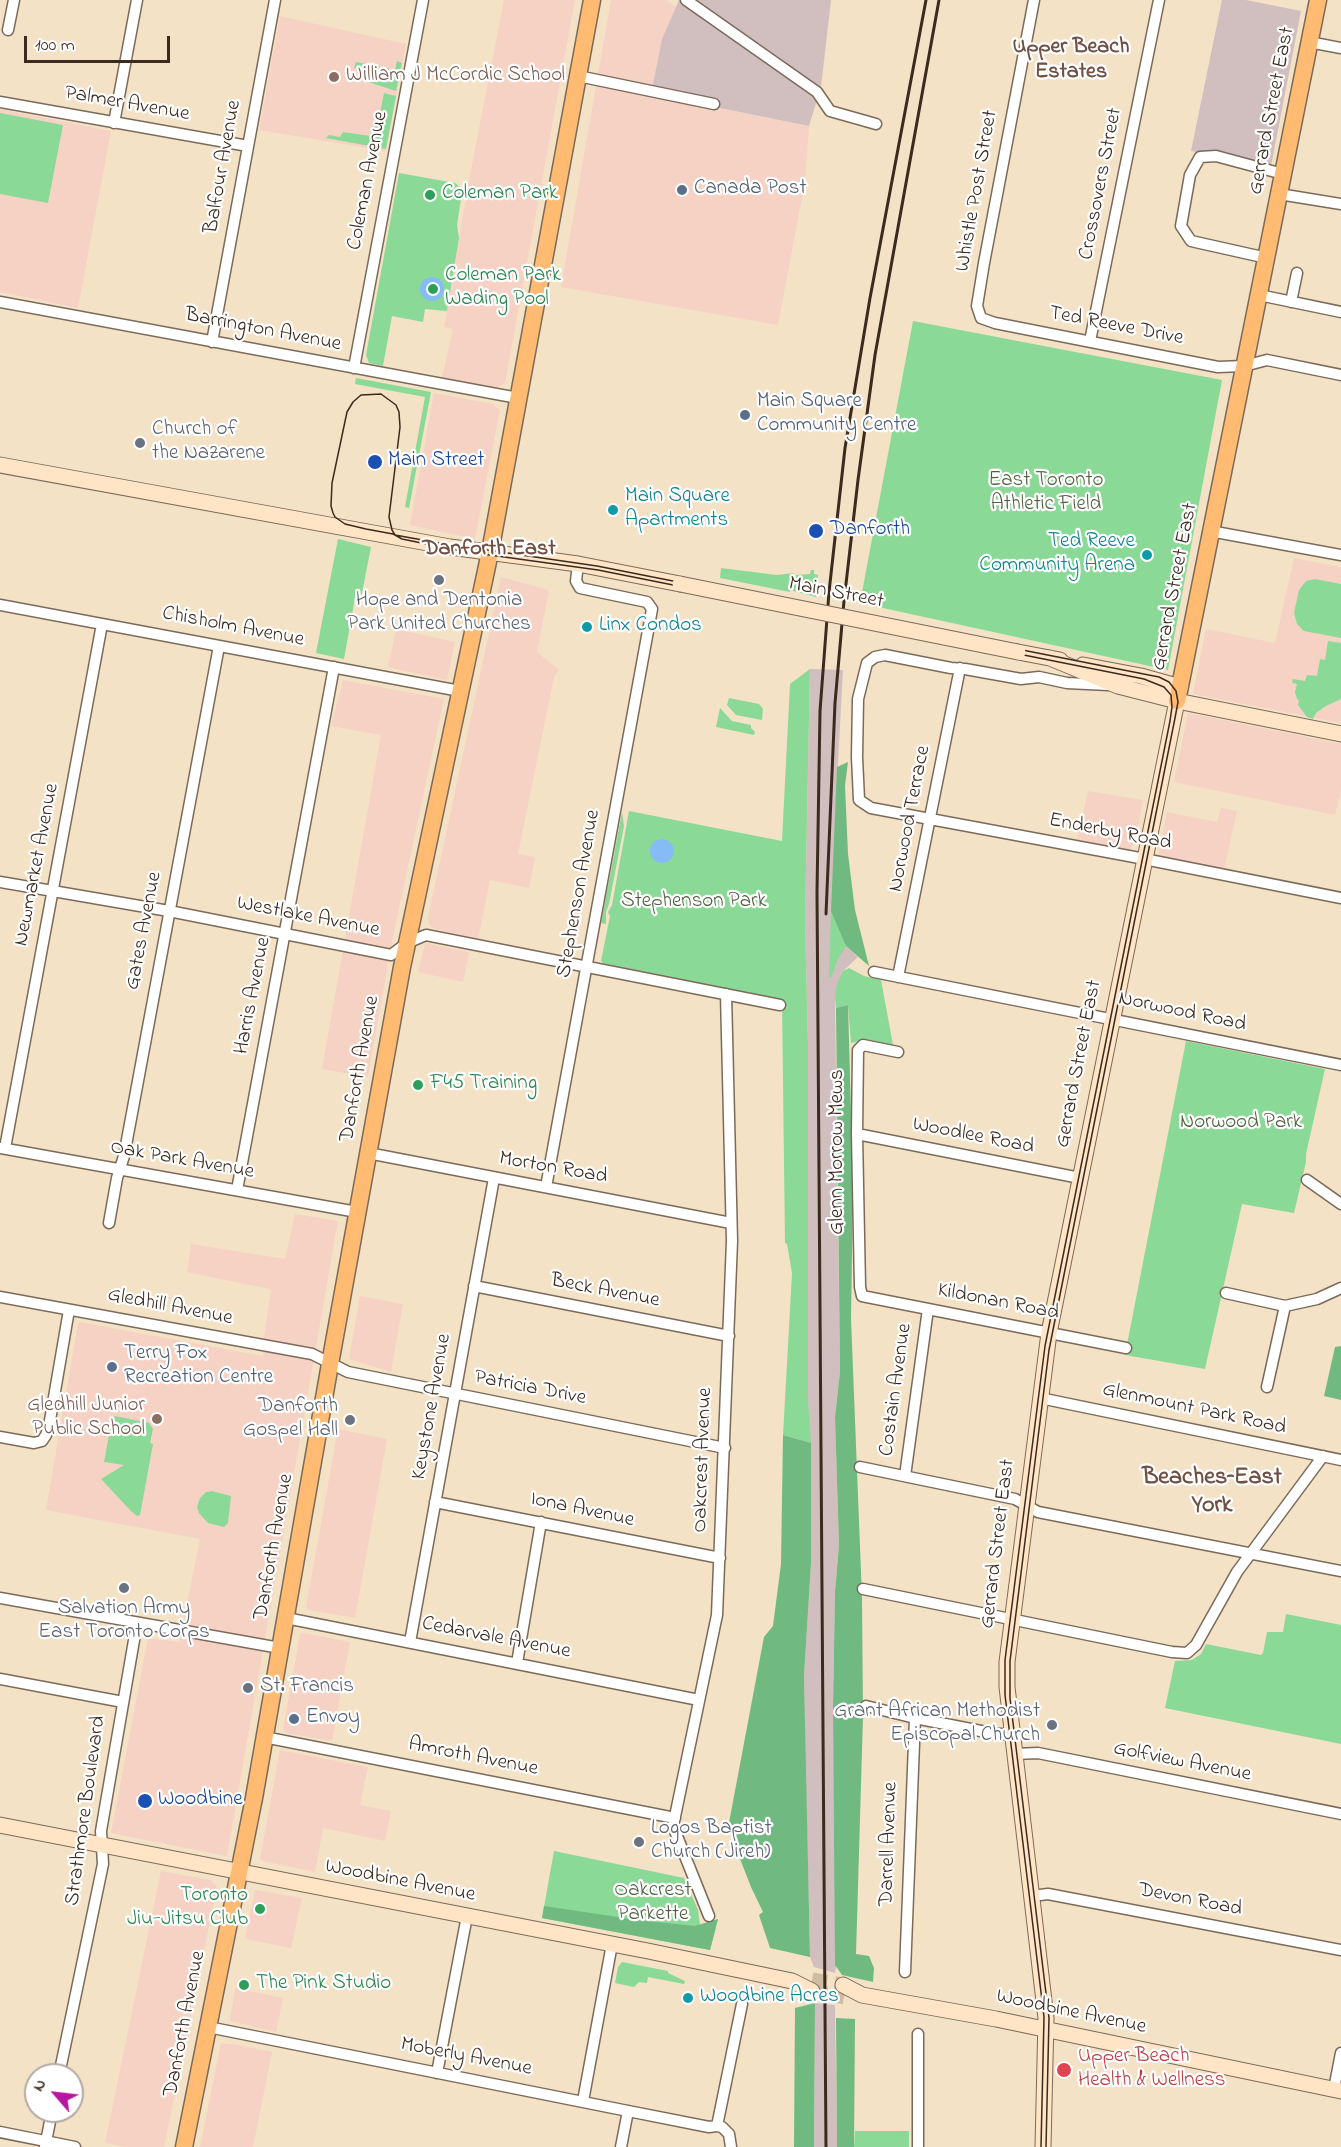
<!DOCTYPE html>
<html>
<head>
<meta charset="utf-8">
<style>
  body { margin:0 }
  #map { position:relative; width:1341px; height:2147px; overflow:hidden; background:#f3e2c6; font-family:"Indie Flower",sans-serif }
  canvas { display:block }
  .north { position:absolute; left:24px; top:2063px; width:60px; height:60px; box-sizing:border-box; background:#fff; border:2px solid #b1aaa5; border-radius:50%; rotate:298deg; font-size:16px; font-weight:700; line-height:24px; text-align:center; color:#3b2a1e }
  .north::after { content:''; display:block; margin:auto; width:21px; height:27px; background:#b5179e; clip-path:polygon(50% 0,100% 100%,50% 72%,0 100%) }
  .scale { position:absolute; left:24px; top:36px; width:146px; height:27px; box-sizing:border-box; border:3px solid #3b2a1e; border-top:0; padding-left:8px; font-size:18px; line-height:21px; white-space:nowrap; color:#3b2a1e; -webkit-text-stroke:4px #fff; paint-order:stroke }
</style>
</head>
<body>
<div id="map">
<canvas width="1341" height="2147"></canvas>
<div class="north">N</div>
<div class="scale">100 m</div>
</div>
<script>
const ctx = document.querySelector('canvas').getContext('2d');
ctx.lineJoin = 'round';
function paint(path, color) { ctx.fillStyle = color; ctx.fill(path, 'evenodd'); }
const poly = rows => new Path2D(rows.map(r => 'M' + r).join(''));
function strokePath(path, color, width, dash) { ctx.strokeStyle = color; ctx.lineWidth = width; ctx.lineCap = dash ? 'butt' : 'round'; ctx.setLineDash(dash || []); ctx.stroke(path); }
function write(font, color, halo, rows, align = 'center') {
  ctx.font = font + ' "Indie Flower",sans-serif'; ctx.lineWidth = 4.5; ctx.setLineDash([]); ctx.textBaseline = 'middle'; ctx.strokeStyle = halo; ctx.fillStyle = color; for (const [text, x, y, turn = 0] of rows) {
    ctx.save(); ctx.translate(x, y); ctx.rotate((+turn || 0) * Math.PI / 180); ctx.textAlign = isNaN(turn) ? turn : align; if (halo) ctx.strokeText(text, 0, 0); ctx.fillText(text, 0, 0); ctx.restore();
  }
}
const built = poly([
  [504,0,575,0,505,383,497,388,442,378,453,329,444,327,447,311,469,180],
  [611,0,667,0,676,7,662,39,651,94,809,126,805,182,778,325,561,287],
  [280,16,406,44,386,151,259,130],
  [0,109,111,131,78,308,0,292],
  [434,393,493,404,500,410,475,539,410,525],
  [1294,558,1341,567,1341,723,1193,694,1206,629,1275,643],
  [501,577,549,590,537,652,559,670,554,677,518,854,535,857,529,888,490,880,478,939,435,929,429,925,428,918],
  [396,629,455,642,447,680,388,667],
  [343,680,444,699,392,941,368,1077,322,1069,381,735,331,726],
  [1188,713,1341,744,1341,790,1335,815,1174,782],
  [1088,791,1143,800,1135,843,1131,848,1127,850,1077,841],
  [1221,808,1237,811,1224,870,1158,857,1167,812,1217,822],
  [425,943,469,952,463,982,418,972],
  [295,1214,338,1221,227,1856,111,1833,148,1638,179,1642,200,1539,46,1510,78,1324,80,1322,263,1356,264,1336,271,1291,269,1289,187,1272,191,1244,285,1259],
  [360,1296,403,1304,391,1372,349,1359],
  [338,1429,387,1439,355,1618,309,1610,306,1607],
  [304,1633,350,1642,332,1741,286,1733,283,1729,300,1634],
  [280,1750,368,1767,360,1805,391,1811,385,1841,323,1828,315,1872,263,1861,260,1859],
  [161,1871,211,1880,217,1887,164,2147,126,2147,105,2143],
  [255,1890,302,1898,291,1948,245,1939],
  [235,1988,283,1998,276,2032,230,2021],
  [221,2043,238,2045,272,2052,253,2147,200,2147]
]);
const industrial = poly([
  [679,0,831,0,821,87,809,126,651,94,662,39],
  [1222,0,1246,0,1301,11,1271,166,1191,151],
  [810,669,843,670,836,800,846,946,858,957,843,971,835,997,840,1372,835,1417,839,1545,835,1592,833,1708,836,1967,835,1973,814,1967,810,1957,806,1788,804,1676,811,1563,808,1399,808,1044,805,920],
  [815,2003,835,2005,837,2147,814,2147]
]);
const green = poly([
  [397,61,402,63,396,91,359,79,365,79,367,71,354,68,356,62,395,70],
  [384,93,396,96,386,149,326,138,329,135,340,137,343,132,370,136,375,134,375,121,379,119,376,117,380,113],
  [0,113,63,125,48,203,0,194],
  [399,173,455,183,460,187,462,192,457,225,459,238,447,311,425,309,423,322,392,316,383,366,369,363,366,355],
  [913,321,1222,380,1168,670,860,603],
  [356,378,431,392,409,508,405,507,425,397,355,384],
  [338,539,371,547,361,598,355,598,344,659,316,653],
  [721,568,777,575,794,573,790,592,720,578],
  [811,570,814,570,814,574,818,575,816,597,793,591,796,575,810,574],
  [1315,579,1341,584,1341,638,1304,631,1297,624,1294,613,1299,590,1306,581],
  [1328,641,1341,643,1341,699,1326,706,1316,713,1313,719,1307,717,1298,705,1299,700,1297,699,1295,692,1297,684,1292,683,1293,679,1305,681,1307,675,1317,676,1320,659,1325,660],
  [810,669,805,920,808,1044,808,1399,811,1443,783,1435,792,1273,787,1244,785,1243,782,1001,606,966,601,961,610,916,608,912,612,905,629,811,782,841,790,684],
  [729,698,759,704,763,709,762,720,736,715,727,705],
  [720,708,732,721,751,725,751,728,755,732,754,735,716,727],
  [622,812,624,826,609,904,606,912,606,924,601,923],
  [831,911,846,946,838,959,831,978,829,977],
  [849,968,864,976,881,980,893,1045,883,1046,860,1041,851,1043,848,1005,836,1008,835,997,837,984,843,971],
  [1186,1041,1325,1069,1306,1154,1306,1162,1294,1213,1242,1204,1205,1369,1125,1355],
  [115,1416,149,1423,153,1429,150,1443,153,1444,140,1515,137,1516,131,1511,101,1479,124,1465,104,1462,112,1419],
  [212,1491,231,1496,228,1523,224,1527,208,1523,199,1513,197,1507,200,1498,206,1492],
  [1286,1614,1341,1625,1341,1744,1165,1708,1175,1661,1192,1660,1201,1654,1206,1644,1261,1655,1263,1653,1267,1632,1283,1632],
  [554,1851,684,1878,698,1910,700,1925,718,1919,710,1950,542,1918],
  [622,1962,668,1971,668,1973,685,1981,684,1984,648,1977,647,1983,639,1982,634,1987,615,1983,618,1967],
  [855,2131,909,2131,909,2147,854,2147]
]);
const forest = poly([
  [848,762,845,786,848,854,855,910,869,966,846,946,831,911,837,767],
  [848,1005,853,1187,851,1319,862,1597,863,1716,856,1954,869,1956,874,1968,873,1982,842,1975,835,1965,833,1708,835,1592,839,1545,835,1417,840,1372,836,1008],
  [1341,1346,1341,1400,1324,1396,1335,1347],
  [783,1435,811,1443,811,1563,804,1676,810,1957,770,1948,759,1915,763,1912,751,1887,728,1828,764,1637,773,1626,781,1564],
  [544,1906,638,1920,695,1926,718,1919,710,1950,542,1918],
  [815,2003,814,2147,794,2147,795,2008],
  [836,2018,855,2019,854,2147,837,2147]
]);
const water = poly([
  '420 289a12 12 0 1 1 24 0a12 12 0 1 1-24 0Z',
  '650 851a12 12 0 1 1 24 0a12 12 0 1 1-24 0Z'
]);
const secondaryTunnel = poly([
  [812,1980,843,1985],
  [812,1991,844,1997]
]);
const street = poly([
  [686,0,817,92,830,111,876,124],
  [1034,0,984,263,977,306,981,318,995,323,1218,367,1244,366,1267,360,1341,375],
  [8,30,14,0],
  [1309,42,1341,48],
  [578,76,714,104],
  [0,102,248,146],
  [114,123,137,0],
  [1279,194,1341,204],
  [1267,258,1191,241,1181,226,1190,175,1200,157,1216,156,1283,174],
  [1259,295,1341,312],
  [0,302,518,398],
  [1291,302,1297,273],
  [1090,341,1159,0],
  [212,342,275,0],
  [354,368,423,0],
  [1210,531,1341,555],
  [0,605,460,691],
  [1108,685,1067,683,1039,677,1021,679,965,669,951,668,885,655,875,657,867,663,858,699,857,757,859,800,871,808,1129,856,1341,898],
  [0,882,169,911,391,955,407,943,426,935,780,1005],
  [874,972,1341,1065],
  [898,977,960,668],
  [898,1052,863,1045,858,1050,857,1134,860,1287,862,1296,1126,1348],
  [857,1134,1080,1178],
  [1,1148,357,1212],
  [5,1148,102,624],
  [368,1153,731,1223],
  [1307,1180,1341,1204],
  [546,1187,652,609,647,602,580,588,576,581,578,564],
  [237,1190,334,667],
  [109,1223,117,1178,124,1156,219,646],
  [474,1286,729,1336],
  [1226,1293,1285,1306,1317,1299,1341,1288],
  [0,1297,312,1354,348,1372,725,1448],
  [1267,1387,1285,1306],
  [1040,1398,1341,1460],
  [0,1437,34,1443,42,1441,46,1435,49,1426,69,1310],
  [860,1467,1015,1499,1038,1512,1341,1571],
  [905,1476,928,1309],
  [435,1502,720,1558],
  [863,1589,1172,1652,1187,1653,1196,1645,1237,1572,1323,1456],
  [0,1598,280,1648],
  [286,1618,699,1700],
  [410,1642,494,1178],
  [517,1663,541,1522],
  [0,1679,123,1702],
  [866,1706,915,1718,996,1734,1012,1734],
  [264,1737,675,1818],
  [1015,1754,1038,1753,1341,1814],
  [1032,1896,1048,1894,1341,1950],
  [709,1916,673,1826,717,1615,732,1241,726,994],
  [905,1972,915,1718],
  [208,2027,628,2111,709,2127,717,2126],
  [437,2073,467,1916],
  [59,2075,103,1864,101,1831,137,1623],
  [1334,2089,1341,2053],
  [583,2101,612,1944],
  [0,2132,75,2147],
  [45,2147,52,2111],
  [621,2147,628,2111],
  [731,2147,729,2134,722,2127,717,2126,742,2004],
  [918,2147,918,2034]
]);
const secondary = poly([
  [0,465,450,547,578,564,680,584],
  [1018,652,1060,660],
  [1050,658,1118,686,1177,701,1341,734],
  [1083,665,1141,676,1180,687],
  [0,1825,648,1951,792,1981,812,1991],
  [843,1985,862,1995,996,2019,1341,2091],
  [1043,2147,1046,2018,1007,1687,1007,1662,1049,1333,1177,701]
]);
const primary = poly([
  [1177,701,1318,0],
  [184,2147,254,1798,330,1364,402,967,490,552,592,0]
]);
const tram = poly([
  [1041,2147,1044,2017,1005,1695,1005,1660,1045,1346,1170,721,1172,707,1171,695,1164,687,1144,679,598,570,461,551,402,539,395,535,392,530,389,517,400,427,399,412,396,405,381,394,361,395,353,402,347,412,332,483,331,506,333,513,335,517,345,524,366,529,393,534,395,535,439,543,597,566,1159,677,1169,682,1176,691,1178,702,1175,718,1049,1350,1010,1661,1010,1698,1049,2018,1046,2147]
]);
const rail = poly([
  [826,914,835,703,844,601,858,480,875,355,939,0],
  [826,2147,817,892,820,711,829,592,845,448,870,298,926,0]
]);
const secondaryBridge = poly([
  [680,584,1018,652]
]);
const markers = [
  [334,77,6,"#8d6e63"],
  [682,190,6,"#5c6f8a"],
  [430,195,6,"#2e9e5b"],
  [433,289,6,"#2e9e5b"],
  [745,415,6,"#5c6f8a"],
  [140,443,6,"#6b7280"],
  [375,462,8,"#1a4fb4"],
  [613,510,6,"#0f9aa8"],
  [816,531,8,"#1a4fb4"],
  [1147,555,6,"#0f9aa8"],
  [439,580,6,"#6b7280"],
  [587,627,6,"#0f9aa8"],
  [418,1085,6,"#2e9e5b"],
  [112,1367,6,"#5c6f8a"],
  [157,1419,6,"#8d6e63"],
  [350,1420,6,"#6b7280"],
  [124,1588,6,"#6b7280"],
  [248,1688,6,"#6b7280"],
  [294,1719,6,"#5c6f8a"],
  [1052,1725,6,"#6b7280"],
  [145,1801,8,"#1a4fb4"],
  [639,1842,6,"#6b7280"],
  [260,1909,6,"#2e9e5b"],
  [244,1985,6,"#2e9e5b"],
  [688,1998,6,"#0f9aa8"],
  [1064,2070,8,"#e0444e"]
];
const educationNames = [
  ["William J McCordic School",346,77],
  ["Gledhill Junior",145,1407,"right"],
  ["Public School",145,1431,"right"]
];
const streetNames = [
  ["Palmer Avenue",127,105,10],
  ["Gerrard Street East",1273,111,-79],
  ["Balfour Avenue",224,167,-80],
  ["Coleman Avenue",369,181,-79],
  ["Crossovers Street",1102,184,-79],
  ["Whistle Post Street",978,191,-80],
  ["Ted Reeve Drive",1116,327,11],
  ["Barrington Avenue",263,331,11],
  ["Gerrard Street East",1176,587,-79],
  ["Main Street",836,594,11],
  ["Chisholm Avenue",233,628,11],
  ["Norwood Terrace",911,819,-79],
  ["Enderby Road",1110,833,11],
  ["Newmarket Avenue",38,865,-79],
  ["Stephenson Avenue",580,894,-80],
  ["Westlake Avenue",308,918,11],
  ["Gates Avenue",145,931,-79],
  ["Harris Avenue",254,996,-79],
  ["Norwood Road",1182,1013,12],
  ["Gerrard Street East",1080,1064,-79],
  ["Danforth Avenue",361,1069,-80],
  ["Woodlee Road",973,1137,11],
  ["Glenn Morrow Mews",839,1152,-90],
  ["Oak Park Avenue",182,1161,10],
  ["Morton Road",553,1169,10],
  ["Beck Avenue",605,1292,11],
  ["Kildonan Road",998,1303,11],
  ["Gledhill Avenue",170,1308,11],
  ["Patricia Drive",530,1389,11],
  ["Costain Avenue",897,1390,-82],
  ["Keystone Avenue",433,1407,-80],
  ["Glenmount Park Road",1194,1410,12],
  ["Oakcrest Avenue",704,1460,-88],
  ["Iona Avenue",582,1511,12],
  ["Gerrard Street East",999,1544,-83],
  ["Danforth Avenue",275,1547,-80],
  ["Cedarvale Avenue",496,1639,11],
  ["Amroth Avenue",473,1758,11],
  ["Golfview Avenue",1182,1763,11],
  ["Strathmore Boulevard",87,1811,-82],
  ["Darrell Avenue",890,1844,-88],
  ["Woodbine Avenue",400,1882,11],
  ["Devon Road",1190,1901,11],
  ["Woodbine Avenue",1071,2013,12],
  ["Danforth Avenue",186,2024,-79],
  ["Moberly Avenue",466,2058,11]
];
const serviceNames = [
  ["Canada Post",694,190],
  ["Main Square",757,403],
  ["Community Centre",757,427],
  ["Terry Fox",124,1355],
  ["Recreation Centre",124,1379],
  ["Envoy",306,1719]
];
const leisureNames = [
  ["Coleman Park",442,195],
  ["Coleman Park",445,277],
  ["Wading Pool",445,301],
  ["F45 Training",430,1085],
  ["Toronto",248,1897,"right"],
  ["Jiu-Jitsu Club",248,1921,"right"],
  ["The Pink Studio",256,1985]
];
const worshipNames = [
  ["Church of",152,431],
  ["the Nazarene",152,455],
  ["Hope and Dentonia",439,602,"center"],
  ["Park United Churches",439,626,"center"],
  ["Danforth",338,1408,"right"],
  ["Gospel Hall",338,1432,"right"],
  ["Salvation Army",124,1610,"center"],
  ["East Toronto Corps",124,1634,"center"],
  ["St. Francis",260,1688],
  ["Grant African Methodist",1040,1713,"right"],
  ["Episcopal Church",1040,1737,"right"],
  ["Logos Baptist",651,1830],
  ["Church (Jireh)",651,1854]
];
const transitNames = [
  ["Main Street",388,462],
  ["Danforth",830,531],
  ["Woodbine",158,1801]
];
const parkNames = [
  ["East Toronto",1046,482],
  ["Athletic Field",1046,506],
  ["Stephenson Park",694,903],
  ["Norwood Park",1241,1124],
  ["Oakcrest",653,1892],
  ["Parkette",653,1916]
];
const cultureNames = [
  ["Main Square",625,498],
  ["Apartments",625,522],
  ["Ted Reeve",1135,543,"right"],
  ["Community Arena",1135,567,"right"],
  ["Linx Condos",599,627],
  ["Woodbine Acres",700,1998]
];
const healthNames = [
  ["Upper Beach",1078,2058],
  ["Health & Wellness",1078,2082]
];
const neighbourhoodNames = [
  ["Upper Beach",1071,48],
  ["Estates",1071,73],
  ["Danforth East",489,550]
];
const quarterNames = [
  ["Beaches–East",1212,1479],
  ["York",1212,1507]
];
paint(built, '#f6d2c5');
paint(industrial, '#d1bfbf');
paint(green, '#8bd997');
paint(forest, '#70b980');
paint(water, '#86bcf5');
strokePath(secondaryTunnel, '#cebda4', 15, [15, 8]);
strokePath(street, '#7b6a59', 13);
strokePath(secondary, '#7b6a59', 17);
strokePath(primary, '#7b6a59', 19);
strokePath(street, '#fff', 10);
strokePath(secondary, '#ffe4c6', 15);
strokePath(primary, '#febb71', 16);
strokePath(tram, '#3b2a1e', 1.5);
strokePath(rail, '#3b2a1e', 3);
strokePath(secondaryBridge, '#7b6a59', 17, []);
strokePath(secondaryBridge, '#ffe4c6', 15);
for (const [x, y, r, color] of markers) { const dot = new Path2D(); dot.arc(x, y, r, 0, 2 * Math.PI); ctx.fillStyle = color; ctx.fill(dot); strokePath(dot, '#fff', 2); }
write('21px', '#785e54', '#fff', educationNames, 'left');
write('21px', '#3b2a1e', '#fff', streetNames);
write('21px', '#4e5e75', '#fff', serviceNames, 'left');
write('21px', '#27864d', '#fff', leisureNames, 'left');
write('21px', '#5b616d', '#fff', worshipNames, 'left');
write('21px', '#164399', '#fff', transitNames, 'left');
write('21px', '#535f42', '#fff', parkNames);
write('21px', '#0d838f', '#fff', cultureNames, 'left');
write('21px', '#be3a42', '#fff', healthNames, 'left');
write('bold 22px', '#6f5045', '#fff', neighbourhoodNames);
write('bold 24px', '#6f5045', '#fff', quarterNames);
</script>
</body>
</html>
